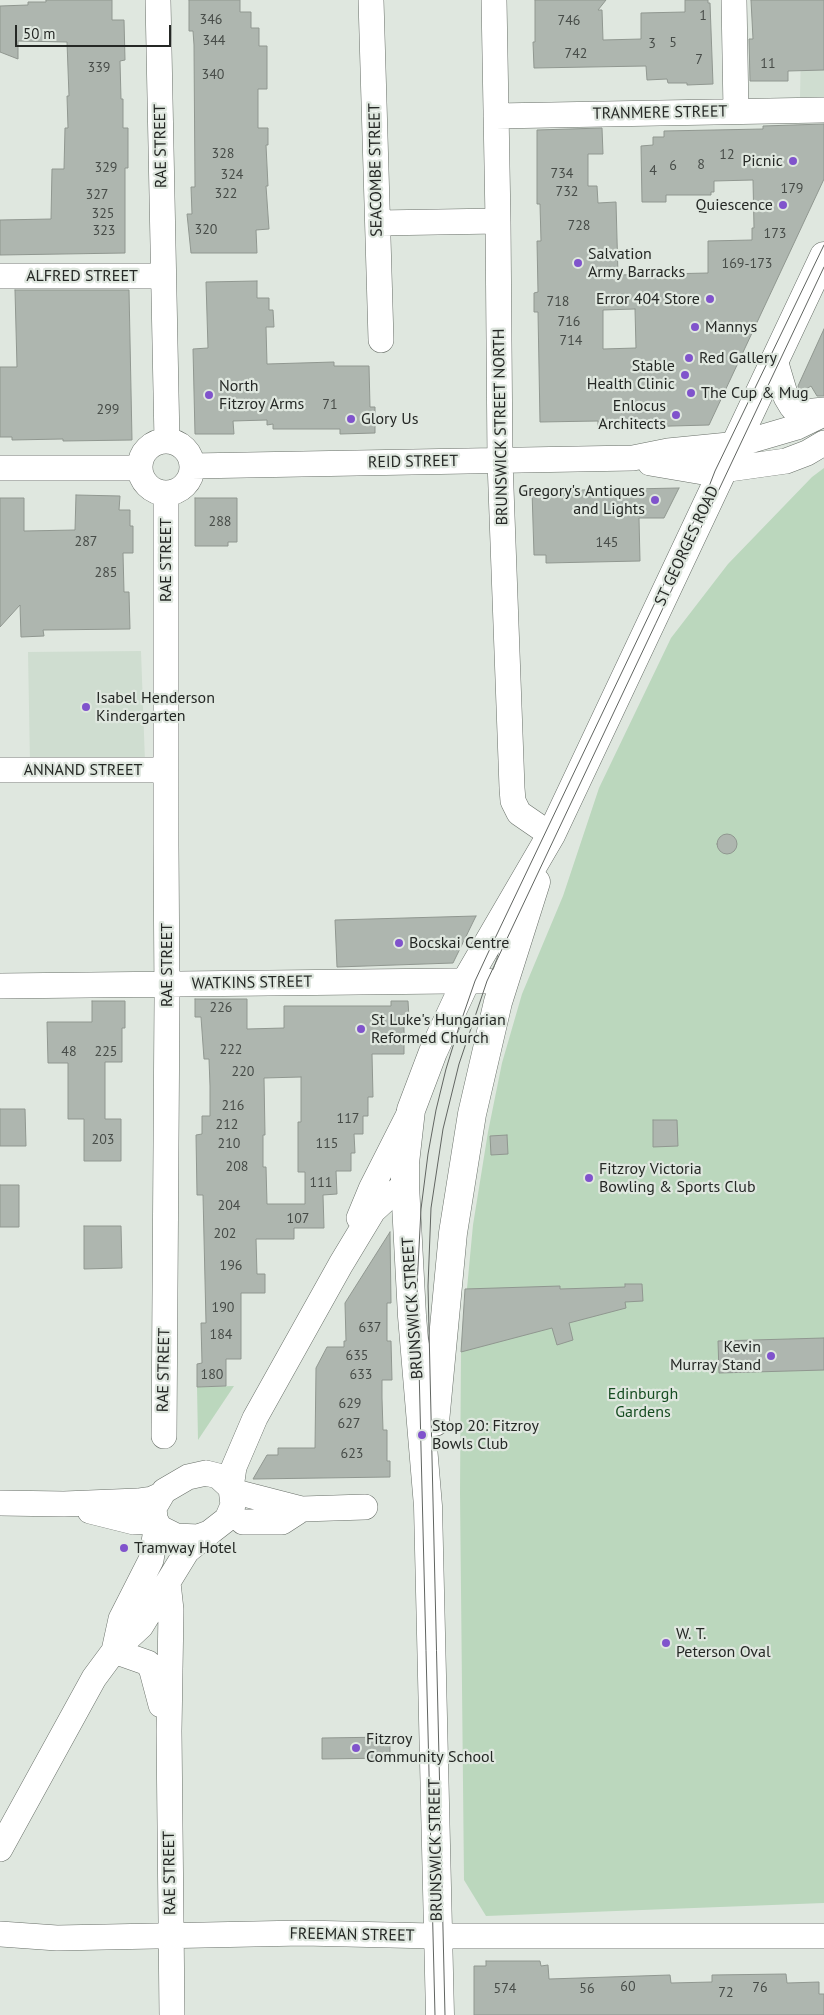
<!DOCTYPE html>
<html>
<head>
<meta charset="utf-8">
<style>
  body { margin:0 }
  #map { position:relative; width:824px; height:2015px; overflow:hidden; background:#dfe7df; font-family:"PT Sans",sans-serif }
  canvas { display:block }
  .scale { position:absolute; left:15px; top:25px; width:156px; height:22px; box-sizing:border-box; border:2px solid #252825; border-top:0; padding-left:6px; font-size:15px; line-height:18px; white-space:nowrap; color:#252825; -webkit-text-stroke:4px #dfe7df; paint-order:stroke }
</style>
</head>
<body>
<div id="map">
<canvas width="824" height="2015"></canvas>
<div class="scale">50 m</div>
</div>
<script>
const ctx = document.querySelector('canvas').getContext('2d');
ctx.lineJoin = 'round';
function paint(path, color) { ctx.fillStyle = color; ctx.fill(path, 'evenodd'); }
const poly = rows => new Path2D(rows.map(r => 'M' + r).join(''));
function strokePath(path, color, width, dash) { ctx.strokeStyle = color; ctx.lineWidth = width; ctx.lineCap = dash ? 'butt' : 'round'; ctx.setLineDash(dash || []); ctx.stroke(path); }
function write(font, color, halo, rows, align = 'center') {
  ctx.font = font + ' "PT Sans",sans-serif'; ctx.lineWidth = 4.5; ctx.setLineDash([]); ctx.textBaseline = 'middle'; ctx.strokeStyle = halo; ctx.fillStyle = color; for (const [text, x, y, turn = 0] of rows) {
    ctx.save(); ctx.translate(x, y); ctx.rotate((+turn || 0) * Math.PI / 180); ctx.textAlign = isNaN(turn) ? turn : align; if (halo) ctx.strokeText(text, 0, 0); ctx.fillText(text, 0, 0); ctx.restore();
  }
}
const built = poly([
  [802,0,824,0,824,97,800,97],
  [141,651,145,762,30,763,28,652]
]);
const green = poly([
  [824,468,824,1903,486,1916,464,1880,460,1493,461,1352,473,1225,488,1132,502,1063,522,994,563,896,599,788,671,638,728,564,812,477],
  [234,1386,198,1440,197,1387]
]);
const building = poly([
  [46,0,112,0,112,20,124,20,125,60,120,61,121,99,123,99,123,128,128,128,128,168,125,168,125,253,0,255,0,220,51,219,52,169,64,169,65,128,68,128,67,96,69,96,67,42,18,41,18,59,0,52,0,6,28,5,28,2,46,2,46,0],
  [189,0,240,0,240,12,251,12,251,28,259,28,259,46,267,46,267,89,258,89,258,128,268,128,268,145,266,145,268,186,266,186,269,229,256,230,257,253,191,253,187,214,192,214,191,187,195,187,194,45,193,31,189,31,189,0],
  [535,0,606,0,598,10,602,10,603,40,641,39,641,13,685,12,685,0,708,0,708,3,710,3,713,84,687,85,687,83,668,83,667,79,647,80,646,66,534,68,533,42,535,42,535,0],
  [751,0,824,0,824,70,788,71,788,81,750,81,749,39,753,39,751,0],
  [824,124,824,179,709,425,598,428,598,421,540,422,538,312,534,312,534,293,538,292,537,241,541,241,540,204,537,204,537,130,602,128,603,154,588,154,588,186,597,186,598,203,616,202,618,275,708,273,708,241,752,240,752,228,754,228,753,180,714,181,714,192,711,192,711,195,666,195,666,202,642,202,641,146,653,145,653,137,664,137,664,131,763,129,763,126,824,124],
  [635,309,636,348,603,349,603,310,635,309],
  [257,281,257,298,269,298,269,310,273,310,274,327,266,327,267,364,334,362,334,366,369,366,370,407,375,407,375,433,340,434,340,429,273,429,273,424,267,425,267,420,233,421,234,434,195,434,193,349,208,348,206,282,257,281],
  [15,290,129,290,132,440,63,441,63,439,12,440,12,437,0,437,0,367,17,367,15,290],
  [824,329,824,396,817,396,811,386,800,393,798,386,824,329],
  [679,488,664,518,639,518,640,561,546,563,546,555,534,555,532,491,679,488],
  [76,495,120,496,119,510,130,510,130,526,133,526,133,553,123,553,124,592,129,592,130,629,43,630,44,636,21,637,20,605,0,627,0,498,24,498,24,531,75,530,76,495],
  [195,498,237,498,237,542,228,542,228,546,195,546,195,498],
  '717 844a10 10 0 1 1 20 0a10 10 0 1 1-20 0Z',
  [476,916,453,963,337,967,335,920,476,916],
  [195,999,247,999,247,1029,284,1028,284,1006,391,1006,391,1001,408,1001,409,1018,404,1018,404,1054,372,1054,373,1097,368,1097,368,1116,363,1116,363,1134,354,1134,355,1153,351,1153,351,1171,336,1171,337,1194,323,1195,324,1228,294,1228,294,1239,256,1239,257,1274,265,1274,265,1293,241,1293,241,1359,226,1359,226,1386,197,1387,197,1364,202,1363,201,1323,206,1323,203,1195,197,1195,196,1135,202,1134,202,1116,210,1116,210,1086,209,1059,204,1059,201,1017,195,1017,195,999],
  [301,1077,301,1122,298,1122,298,1172,305,1172,305,1204,267,1204,266,1167,263,1167,263,1135,265,1135,264,1078,301,1077],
  [92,1001,125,1001,125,1028,122,1028,122,1062,105,1062,105,1119,121,1119,121,1161,84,1161,84,1119,68,1119,68,1063,48,1063,47,1022,92,1022,92,1001],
  [0,1109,25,1109,26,1146,0,1146,0,1109],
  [653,1120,677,1120,678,1146,653,1147,653,1120],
  [507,1135,508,1154,491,1155,490,1136,507,1135],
  [0,1185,19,1185,19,1227,0,1227,0,1185],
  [84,1226,121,1226,122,1268,84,1269,84,1226],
  [390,1232,391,1303,387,1303,387,1341,391,1341,392,1380,382,1380,382,1398,383,1430,387,1430,387,1461,390,1461,390,1477,253,1479,267,1455,278,1455,278,1448,315,1448,316,1368,327,1347,344,1347,344,1341,346,1341,345,1303,390,1232],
  [625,1284,642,1284,643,1301,625,1302,626,1308,569,1323,573,1340,557,1345,552,1328,461,1352,465,1289,560,1286,560,1289,625,1287,625,1284],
  [824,1338,824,1370,719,1373,718,1341,824,1338],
  [390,1737,390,1758,322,1759,322,1738,390,1737],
  [486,1961,540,1961,541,1966,548,1965,549,1979,670,1975,671,1983,712,1982,712,1975,786,1974,787,1983,819,1982,819,1994,824,1994,824,2015,474,2015,474,1966,486,1966,486,1961]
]);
const minor = poly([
  [158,0,167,441],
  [371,0,381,340],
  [494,0,498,221,500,461,512,788,513,801,519,813,551,835],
  [734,0,736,111],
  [496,116,824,110],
  [378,223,498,221],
  [0,276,163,276],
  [775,360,786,397,792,407,804,412,824,410],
  '140 467a26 26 0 1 1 52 0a26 26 0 1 1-52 0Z',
  [650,463,703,472,722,470,786,461,807,453,824,443],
  [192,466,633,458,668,451,739,444,797,427,824,414],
  [0,468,140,468],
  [0,770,166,770],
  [0,986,449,981,487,981,504,984],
  [359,1218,371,1189,409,1114],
  [164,1436,167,998,166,845,166,494],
  [206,1473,218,1476,231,1488,233,1505,227,1519,209,1533,198,1537,176,1536,160,1528,155,1519,154,1508,164,1491,188,1477,206,1473],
  [231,1488,234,1467,255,1418,341,1264,373,1211,385,1200,405,1185],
  [232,1491,302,1509,365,1507],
  [0,1503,64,1504,138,1501,152,1499,161,1495],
  [90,1511,134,1522,156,1521],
  [243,1522,282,1522,302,1509],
  [168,1583,171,1610,169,1731,172,2015],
  [114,1651,121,1619,151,1560,157,1524],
  [114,1651,148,1663,152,1671,161,1705],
  [0,1849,94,1678,114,1651,141,1626,187,1551,209,1533],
  [0,1934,57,1938,303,1933,433,1936,824,1936]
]);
const highway = poly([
  [435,1422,453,1233,472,1114,498,1002,536,882],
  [440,2015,428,1506,412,1316,405,1185,405,1163,411,1110,433,1052,466,981,551,835,824,256]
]);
const tram = poly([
  [435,2015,417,1286,421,1209,428,1154,436,1110,446,1069,458,1030,475,981,488,953,703,502,715,471,824,245],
  [445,2015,428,1286,431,1208,443,1129,459,1064,487,981,824,267]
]);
const markers = [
  [793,161,5,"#8053cc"],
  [783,205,5,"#8053cc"],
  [578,263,5,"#8053cc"],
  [710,299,5,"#8053cc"],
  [695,327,5,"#8053cc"],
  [689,358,5,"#8053cc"],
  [685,375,5,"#8053cc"],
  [691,393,5,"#8053cc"],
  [209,395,5,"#8053cc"],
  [676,415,5,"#8053cc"],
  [351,419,5,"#8053cc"],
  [655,500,5,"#8053cc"],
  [86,707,5,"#8053cc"],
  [399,943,5,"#8053cc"],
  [361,1029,5,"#8053cc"],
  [589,1178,5,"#8053cc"],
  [771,1356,5,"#8053cc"],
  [422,1435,5,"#8053cc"],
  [124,1548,5,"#8053cc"],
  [666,1643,5,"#8053cc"],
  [356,1748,5,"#8053cc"]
];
const numberNames = [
  ["1",703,16],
  ["346",211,20],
  ["746",569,21],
  ["344",214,41],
  ["5",673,43],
  ["3",652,44],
  ["742",576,54],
  ["7",699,60],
  ["11",768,64],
  ["339",99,68],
  ["340",213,75],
  ["328",223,154],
  ["12",727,155],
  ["8",701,165],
  ["6",673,166],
  ["329",106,168],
  ["4",653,171],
  ["734",562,174],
  ["324",232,175],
  ["179",792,189],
  ["732",567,192],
  ["322",226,194],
  ["327",97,195],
  ["325",103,214],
  ["728",579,226],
  ["320",206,230],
  ["323",104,231],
  ["173",775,234],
  ["169-173",747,264],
  ["718",558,302],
  ["716",569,322],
  ["714",571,341],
  ["71",330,405],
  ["299",108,410],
  ["288",220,522],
  ["287",86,542],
  ["145",607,543],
  ["285",106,573],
  ["226",221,1008],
  ["222",231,1050],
  ["48",69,1052],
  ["225",106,1052],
  ["220",243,1072],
  ["216",233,1106],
  ["117",348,1119],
  ["212",227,1125],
  ["203",103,1140],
  ["210",229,1144],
  ["115",327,1144],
  ["208",237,1167],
  ["111",321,1183],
  ["204",229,1206],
  ["107",298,1219],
  ["202",225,1234],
  ["196",231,1266],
  ["190",223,1308],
  ["637",370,1328],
  ["184",221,1335],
  ["635",357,1356],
  ["180",212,1375],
  ["633",361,1375],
  ["629",350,1404],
  ["627",349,1424],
  ["623",352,1454],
  ["60",628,1987],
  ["76",760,1988],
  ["574",505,1989],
  ["56",587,1989],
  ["72",726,1993]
];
const streetNames = [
  ["TRANMERE STREET",660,113,-1],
  ["RAE STREET",161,146,-91],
  ["SEACOMBE STREET",376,170,-91],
  ["ALFRED STREET",82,276],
  ["BRUNSWICK STREET NORTH",501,427,-91],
  ["REID STREET",413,462,-1],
  ["ST GEORGES ROAD",687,546,-65],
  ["RAE STREET",166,560,-90],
  ["ANNAND STREET",83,770],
  ["RAE STREET",167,965,-90],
  ["WATKINS STREET",252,983,-1],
  ["BRUNSWICK STREET",413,1308,-94],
  ["RAE STREET",164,1370,-89],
  ["BRUNSWICK STREET",436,1850,-91],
  ["RAE STREET",170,1873,-91],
  ["FREEMAN STREET",352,1935,1]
];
const poiNames = [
  ["Picnic",783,161,"right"],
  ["Quiescence",773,205,"right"],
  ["Salvation",588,254],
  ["Army Barracks",588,272],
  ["Error 404 Store",700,299,"right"],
  ["Mannys",705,327],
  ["Red Gallery",699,358],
  ["Stable",675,366,"right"],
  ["Health Clinic",675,384,"right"],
  ["North",219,386],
  ["Fitzroy Arms",219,404],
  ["The Cup & Mug",701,393],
  ["Enlocus",666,406,"right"],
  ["Architects",666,424,"right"],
  ["Glory Us",361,419],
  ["Gregory's Antiques",645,491,"right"],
  ["and Lights",645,509,"right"],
  ["Isabel Henderson",96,698],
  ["Kindergarten",96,716],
  ["Bocskai Centre",409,943],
  ["St Luke's Hungarian",371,1020],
  ["Reformed Church",371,1038],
  ["Fitzroy Victoria",599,1169],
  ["Bowling & Sports Club",599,1187],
  ["Kevin",761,1347,"right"],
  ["Murray Stand",761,1365,"right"],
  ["Stop 20: Fitzroy",432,1426],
  ["Bowls Club",432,1444],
  ["Tramway Hotel",134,1548],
  ["W. T.",676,1634],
  ["Peterson Oval",676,1652],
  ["Fitzroy",366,1739],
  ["Community School",366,1757]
];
const parkNames = [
  ["Edinburgh",643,1394],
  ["Gardens",643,1412]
];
paint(built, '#cfddd0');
paint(green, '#bbd7bd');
paint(building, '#aeb6af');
strokePath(building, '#909790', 1);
strokePath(minor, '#686f68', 26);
strokePath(highway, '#686f68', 29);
strokePath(minor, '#fff', 25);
strokePath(highway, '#fff', 28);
strokePath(tram, '#616561', 1);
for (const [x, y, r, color] of markers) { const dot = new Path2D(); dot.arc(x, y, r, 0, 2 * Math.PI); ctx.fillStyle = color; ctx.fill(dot); strokePath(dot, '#dfe7df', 2); }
write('14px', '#474c48', null, numberNames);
write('16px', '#252825', '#dfe7df', streetNames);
write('16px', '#252825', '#dfe7df', poiNames, 'left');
write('16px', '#164c21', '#dfe7df', parkNames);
</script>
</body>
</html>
